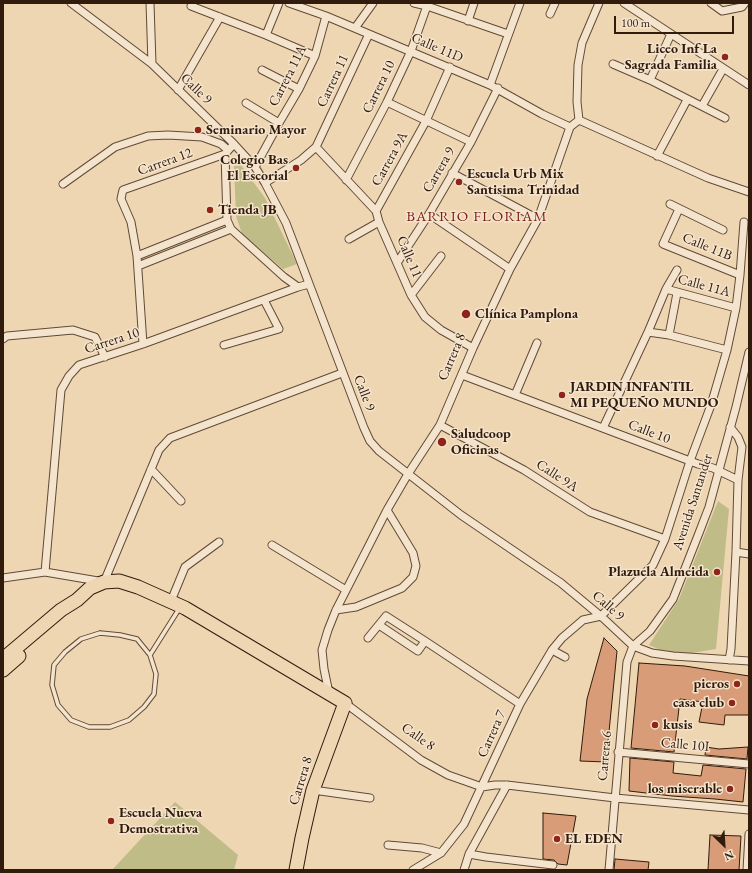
<!DOCTYPE html>
<html>
<head>
<meta charset="utf-8">
<style>
  body { margin:0 }
  #map { position:relative; width:752px; height:873px; overflow:hidden; background:#efd6b2; font-family:"EB Garamond",serif }
  canvas { display:block }
  .frame { position:absolute; inset:0; border:4px solid #301b0d; pointer-events:none }
  .north { position:absolute; left:704px; top:825px; width:40px; height:40px; -webkit-text-stroke:3px #f5e4cd; paint-order:stroke; rotate:155deg; font-size:11px; font-weight:700; line-height:16px; text-align:center; color:#301b0d }
  .north::after { content:''; display:block; margin:auto; width:14px; height:18px; background:#301b0d; clip-path:polygon(50% 0,100% 100%,50% 72%,0 100%) }
  .scale { position:absolute; left:614px; top:16px; width:120px; height:18px; box-sizing:border-box; border:2px solid #301b0d; border-top:0; padding-left:5px; font-size:12px; line-height:14px; white-space:nowrap; color:#301b0d; -webkit-text-stroke:3px #f5e4cd; paint-order:stroke }
</style>
</head>
<body>
<div id="map">
<canvas width="752" height="873"></canvas>
<div class="frame"></div>
<div class="north">N</div>
<div class="scale">100 m</div>
</div>
<script>
const ctx = document.querySelector('canvas').getContext('2d');
ctx.lineJoin = 'round';
function paint(path, color) { ctx.fillStyle = color; ctx.fill(path, 'evenodd'); }
const poly = rows => new Path2D(rows.map(r => 'M' + r).join(''));
function strokePath(path, color, width, dash) { ctx.strokeStyle = color; ctx.lineWidth = width; ctx.lineCap = dash ? 'butt' : 'round'; ctx.setLineDash(dash || []); ctx.stroke(path); }
function write(font, color, halo, rows, align = 'center') {
  ctx.font = font + ' "EB Garamond",serif'; ctx.lineWidth = 3; ctx.setLineDash([]); ctx.textBaseline = 'middle'; ctx.strokeStyle = halo; ctx.fillStyle = color; for (const [text, x, y, turn = 0] of rows) {
    ctx.save(); ctx.translate(x, y); ctx.rotate((+turn || 0) * Math.PI / 180); ctx.textAlign = isNaN(turn) ? turn : align; if (halo) ctx.strokeText(text, 0, 0); ctx.fillText(text, 0, 0); ctx.restore();
  }
}
const green = poly([
  [241,165,265,198,297,264,283,269,242,234,236,216,234,166],
  [718,501,729,509,716,649,674,656,649,645,679,599],
  [175,802,238,855,234,870,112,870]
]);
const building = poly([
  [604,638,617,651,606,762,580,761,587,699,604,638],
  [639,663,685,666,749,676,749,715,725,715,724,725,699,722,703,702,680,699,674,752,631,748,639,663],
  [706,747,719,749,748,747,747,759,705,755,706,747],
  [630,758,674,762,673,773,701,776,703,765,746,769,743,802,715,799,672,796,629,791,630,758],
  [543,813,576,816,567,865,558,864,554,860,543,859,543,813],
  [710,835,741,836,739,870,708,870,710,835],
  [615,859,649,862,648,870,614,870,615,859]
]);
const lane = poly([
  [100,633,120,635,137,639,150,655,156,674,154,694,144,707,129,720,110,727,89,727,71,720,58,705,52,685,54,665,65,652,81,639,100,633],
  [150,655,179,609]
]);
const street = poly([
  [71,3,152,64,234,144,255,167,265,183,286,223,364,428,370,441,379,451,461,515,561,583,603,618,633,646,652,653,673,656,749,661],
  [150,3,152,64],
  [289,3,326,16,490,85,542,114,570,127],
  [414,3,427,6,508,34],
  [624,3,749,85],
  [711,3,722,11,742,7,745,3],
  [191,6,266,35,315,56],
  [550,14,555,3],
  [468,21,474,3],
  [355,28,373,3],
  [266,35,279,3],
  [613,64,650,80,725,118],
  [262,70,299,89],
  [650,80,671,34],
  [490,85,520,3],
  [178,90,220,17],
  [387,102,471,142],
  [246,103,279,123],
  [702,106,723,69],
  [579,120,708,178,749,192],
  [579,120,577,102,578,65,582,43,599,3],
  [316,147,376,211,379,222,411,295,425,317,441,330,473,348],
  [225,154,227,220,231,229,284,277,298,287],
  [657,156,687,100],
  [255,167,279,123,299,89,315,56,326,16],
  [452,173,538,219],
  [346,180,387,102,411,51,428,3],
  [265,183,301,160,316,147,369,34],
  [63,184,115,147,148,136,168,135,202,137,221,144,228,150],
  [670,204,723,230],
  [679,209,663,244,740,275],
  [376,211,426,121,450,67],
  [429,214,510,269],
  [349,239,379,222],
  [137,256,227,220],
  [397,263,429,214,471,142,498,88],
  [138,266,231,229],
  [666,289,736,308],
  [411,295,441,256],
  [648,332,669,335,727,350],
  [669,335,677,293],
  [3,339,7,336,73,330,95,337,105,357],
  [143,344,137,256,131,222,121,199,122,194,123,190,225,154,234,144],
  [224,345,279,329,264,300],
  [462,375,698,464,713,468,738,480],
  [515,395,537,343],
  [440,425,524,470,590,512,665,539],
  [603,428,648,332,666,289,677,270],
  [151,469,181,501],
  [272,545,346,590],
  [736,552,749,554],
  [45,572,61,390,69,376,79,365,143,344,298,287,309,284],
  [3,578,45,572,104,582,159,450,170,438,342,373],
  [171,601,185,567,219,542],
  [336,610,356,607,402,588,413,577,416,566,413,553,387,510],
  [379,625,418,651,425,641],
  [368,638,386,616,425,641,520,704],
  [552,650,565,657],
  [729,660,731,649,736,552,738,480,742,447,738,437,730,427],
  [329,693,324,669,322,650,328,630,336,610,387,510,408,474,440,425,473,348,510,269,538,219,570,127,579,120],
  [345,703,421,760,448,775,482,787,495,785,507,785,615,798,749,810],
  [618,752,749,764],
  [313,790,370,798],
  [388,845,422,848,441,853],
  [469,854,486,857,553,865],
  [413,870,441,853,464,824,520,704,552,650,562,638,583,620,601,616,653,565,665,539,690,461,711,405,727,350,736,308,740,275,744,222],
  [464,870,469,854,507,785],
  [609,870,627,662,633,646,650,631,673,599,699,533,709,507,736,407,749,352],
  [747,870,749,834]
]);
const highway = poly([
  [3,659,61,610,77,600,90,588,104,582,119,581,138,587,185,608,345,703,313,790,302,838,296,870],
  [3,670,19,656]
]);
const markers = [
  [725,57,4,"#8f2418"],
  [198,130,4,"#8f2418"],
  [296,168,4,"#8f2418"],
  [459,182,4,"#8f2418"],
  [210,210,4,"#8f2418"],
  [466,314,5,"#8f2418"],
  [562,395,4,"#8f2418"],
  [442,442,5,"#8f2418"],
  [717,572,4,"#8f2418"],
  [737,684,4,"#8f2418"],
  [732,703,4,"#8f2418"],
  [655,725,4,"#8f2418"],
  [730,789,4,"#8f2418"],
  [111,821,4,"#8f2418"],
  [557,839,4,"#8f2418"]
];
const streetNames = [
  ["Calle 11D",437,48,23],
  ["Carrera 11A",288,76,-63],
  ["Carrera 11",333,81,-65],
  ["Carrera 10",379,87,-64],
  ["Calle 9",196,89,44],
  ["Carrera 9A",390,159,-61],
  ["Carrera 12",165,162,-20],
  ["Carrera 9",439,170,-60],
  ["Calle 11B",707,247,22],
  ["Calle 11",409,257,67],
  ["Calle 11A",704,286,15],
  ["Carrera 10",112,341,-18],
  ["Carrera 8",452,357,-67],
  ["Calle 9",364,393,69],
  ["Calle 10",649,432,21],
  ["Calle 9A",557,476,33],
  ["Avenida Santander",693,502,-72],
  ["Calle 9",608,606,41],
  ["Carrera 7",492,734,-66],
  ["Calle 8",418,737,35],
  ["Calle 10I",685,745,5],
  ["Carrera 6",605,756,-85],
  ["Carrera 8",301,781,-73]
];
const poiNames = [
  ["Liceo Inf La",717,49,"right"],
  ["Sagrada Familia",717,65,"right"],
  ["Seminario Mayor",206,130],
  ["Colegio Bas",288,160,"right"],
  ["El Escorial",288,176,"right"],
  ["Escuela Urb Mix",467,174],
  ["Santisima Trinidad",467,190],
  ["Tienda JB",218,210],
  ["Clínica Pamplona",475,314],
  ["JARDIN INFANTIL",570,387],
  ["MI PEQUEÑO MUNDO",570,403],
  ["Saludcoop",451,434],
  ["Oficinas",451,450],
  ["Plazuela Almeida",709,572,"right"],
  ["pieros",729,684,"right"],
  ["casa club",724,703,"right"],
  ["kusis",663,725],
  ["los miserable",722,789,"right"],
  ["Escuela Nueva",119,813],
  ["Demostrativa",119,829],
  ["EL EDEN",565,839]
];
const neighbourhoodNames = [
  ["BARRIO FLORIAM",477,217]
];
paint(green, '#c0bc88');
paint(building, '#d89d78');
strokePath(building, '#301b0d', 1);
strokePath(lane, '#604a36', 5.5);
strokePath(street, '#604a36', 9);
strokePath(highway, '#301b0d', 15);
strokePath(lane, '#f5e4cd', 3.5);
strokePath(street, '#f5e4cd', 7);
strokePath(highway, '#efd6b2', 13);
for (const [x, y, r, color] of markers) { const dot = new Path2D(); dot.arc(x, y, r, 0, 2 * Math.PI); ctx.fillStyle = color; ctx.fill(dot); strokePath(dot, '#f5e4cd', 1.5); }
write('14px', '#301b0d', '#f5e4cd', streetNames);
write('bold 14px', '#301b0d', '#f5e4cd', poiNames, 'left');
ctx.letterSpacing = '1px';
write('15px', '#7a1f14', '#f5e4cd', neighbourhoodNames);
ctx.letterSpacing = '0px';
</script>
</body>
</html>
